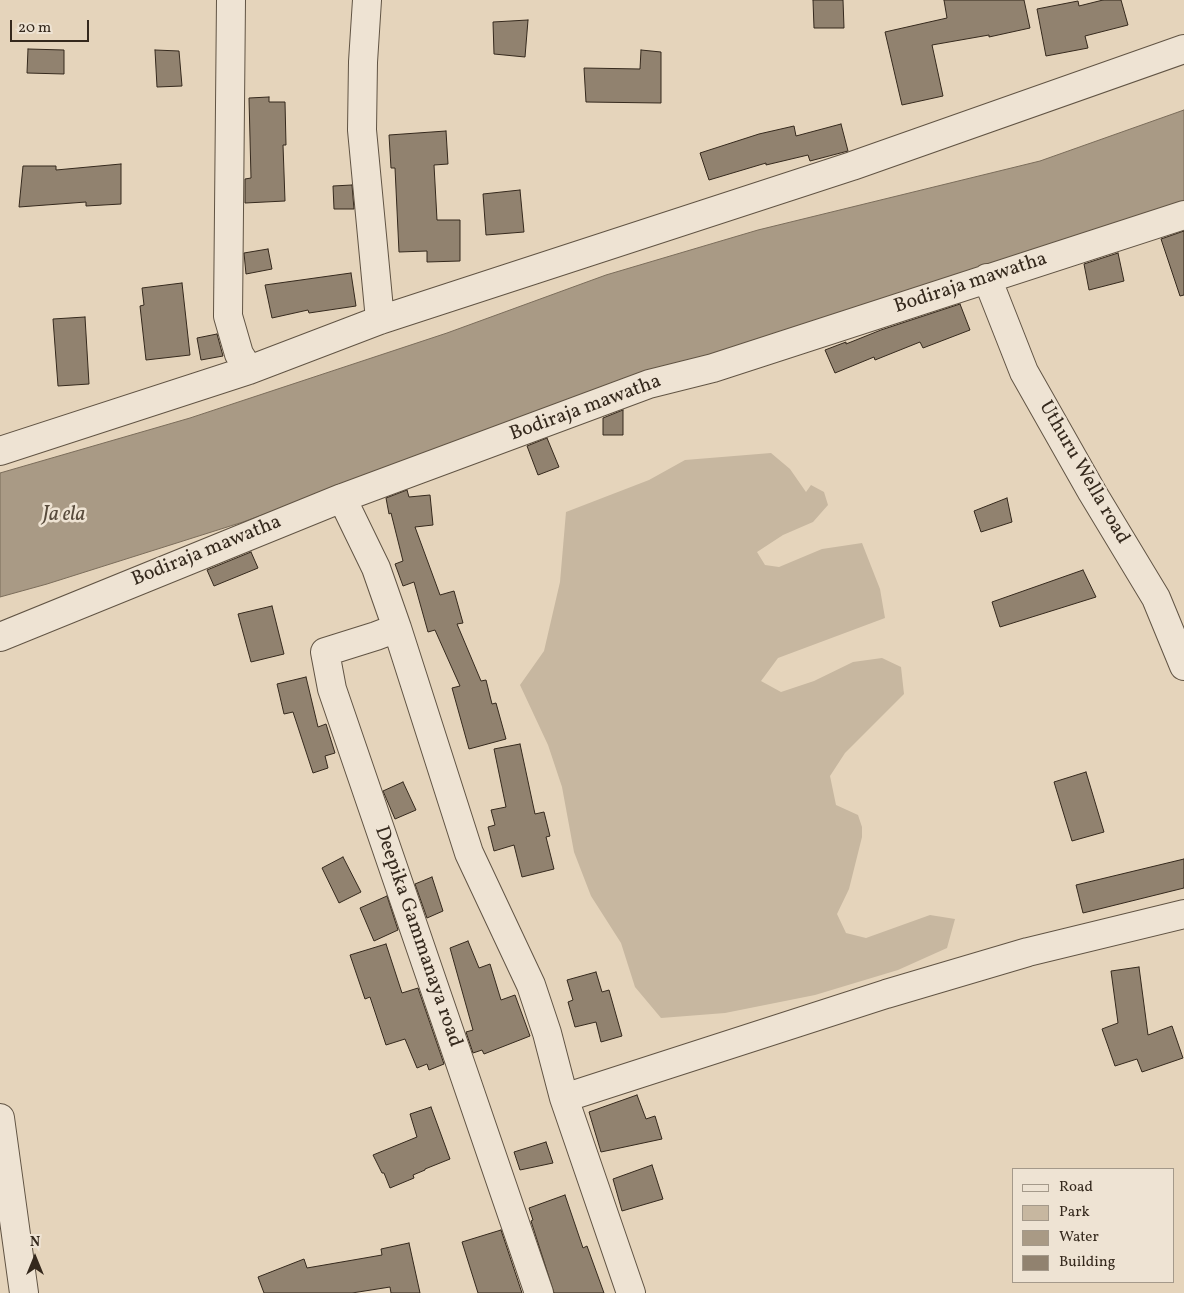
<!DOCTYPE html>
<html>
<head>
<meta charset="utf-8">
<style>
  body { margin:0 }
  #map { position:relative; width:1184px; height:1293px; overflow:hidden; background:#e5d4bb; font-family:Vollkorn,serif }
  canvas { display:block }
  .legend { position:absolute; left:1012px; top:1168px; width:162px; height:115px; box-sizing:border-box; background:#eee3d3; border:1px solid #a4998a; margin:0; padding:6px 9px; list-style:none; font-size:15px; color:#35291d }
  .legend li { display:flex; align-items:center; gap:10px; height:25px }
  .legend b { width:25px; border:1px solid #a4998a }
  .north { position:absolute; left:10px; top:1233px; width:50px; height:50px; -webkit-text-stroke:4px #eee3d3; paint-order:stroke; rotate:0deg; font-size:14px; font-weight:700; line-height:20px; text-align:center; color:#35291d }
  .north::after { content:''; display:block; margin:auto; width:18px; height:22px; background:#35291d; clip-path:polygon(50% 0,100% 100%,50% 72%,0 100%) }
  .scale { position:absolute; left:10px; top:20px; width:79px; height:22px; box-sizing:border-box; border:2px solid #35291d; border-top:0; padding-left:6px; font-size:15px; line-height:18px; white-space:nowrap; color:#35291d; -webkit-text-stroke:4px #eee3d3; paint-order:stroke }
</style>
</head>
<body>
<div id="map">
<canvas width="1184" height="1293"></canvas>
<ul class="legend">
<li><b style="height:6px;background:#eee3d3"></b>Road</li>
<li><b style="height:14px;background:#c7b7a0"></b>Park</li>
<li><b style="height:14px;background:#a99a85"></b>Water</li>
<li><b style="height:14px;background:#91826f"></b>Building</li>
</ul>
<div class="north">N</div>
<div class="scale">20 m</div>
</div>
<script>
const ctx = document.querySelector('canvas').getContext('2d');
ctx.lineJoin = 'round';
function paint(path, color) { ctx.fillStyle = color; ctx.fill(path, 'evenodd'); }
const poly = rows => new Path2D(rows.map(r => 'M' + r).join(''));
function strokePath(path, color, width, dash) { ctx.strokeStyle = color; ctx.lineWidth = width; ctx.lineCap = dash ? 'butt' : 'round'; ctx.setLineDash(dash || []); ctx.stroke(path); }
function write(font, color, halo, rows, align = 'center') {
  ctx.font = font + ' Vollkorn,serif'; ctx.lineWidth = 5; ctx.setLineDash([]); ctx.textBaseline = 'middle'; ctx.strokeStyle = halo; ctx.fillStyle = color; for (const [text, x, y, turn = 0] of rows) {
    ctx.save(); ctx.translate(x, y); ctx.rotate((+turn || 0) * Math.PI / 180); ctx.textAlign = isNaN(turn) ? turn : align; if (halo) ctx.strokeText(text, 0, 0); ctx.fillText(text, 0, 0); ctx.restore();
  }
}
const green = poly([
  [771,453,790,469,806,492,811,485,824,492,828,505,813,522,783,535,757,552,765,565,779,567,822,549,862,543,880,589,885,618,778,658,761,681,781,692,814,681,853,662,882,658,901,667,904,694,845,753,830,776,836,805,858,815,862,827,862,837,849,889,837,914,846,933,866,938,930,915,955,919,947,948,898,970,815,995,725,1013,661,1018,635,987,621,943,591,896,574,852,562,787,548,745,520,685,544,651,560,582,566,512,649,480,685,460]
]);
const water = poly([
  [1184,110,1184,206,513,423,243,522,47,584,0,597,0,473,190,418,447,333,606,275,758,230,1040,161,1184,110]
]);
const building = poly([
  [813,0,843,0,844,28,814,28,813,0],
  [944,0,1024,0,1030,28,989,37,989,35,932,45,943,96,902,105,885,32,947,18,944,0],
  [1103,0,1121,0,1128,25,1085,36,1088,48,1046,56,1037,9,1078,1,1079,6,1103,0],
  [528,20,525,57,494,54,493,22,528,20],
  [28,49,64,50,64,74,27,73,28,49],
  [155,50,179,51,182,86,157,87,155,50],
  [641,50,661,52,661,103,586,102,584,68,640,69,641,50],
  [269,97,269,102,285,102,286,145,283,145,285,201,245,203,245,179,251,178,249,98,269,97],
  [841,124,848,151,810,161,808,155,766,165,766,163,709,180,700,153,759,134,794,126,796,136,841,124],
  [446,131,448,164,434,165,437,220,460,220,460,261,427,262,427,251,399,252,395,168,391,168,389,135,446,131],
  [121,164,121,204,86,206,86,202,19,207,23,166,56,166,56,170,121,164],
  [352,185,354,209,334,209,333,186,352,185],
  [520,190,524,232,486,235,483,194,520,190],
  [1184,231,1184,295,1180,296,1161,239,1184,231],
  [268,249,272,269,246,274,244,253,268,249],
  [1118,253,1124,281,1089,290,1084,264,1118,253],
  [351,273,356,306,309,313,308,310,272,318,265,285,351,273],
  [182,283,190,355,146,360,140,306,144,305,142,288,182,283],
  [960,304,970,330,923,348,920,342,875,360,874,357,835,373,825,350,846,342,846,344,881,330,960,304],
  [85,317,89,384,58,386,53,319,85,317],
  [217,334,223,356,201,360,197,338,217,334],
  [623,410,623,435,603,435,603,418,623,410],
  [547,438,559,467,538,475,527,446,547,438],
  [407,490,409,497,430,495,433,525,415,527,440,595,454,591,463,623,457,624,481,681,486,680,492,704,496,703,506,739,469,749,452,688,460,686,435,630,428,632,414,582,403,586,395,564,403,561,391,513,389,514,386,498,407,490],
  [1007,498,1012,522,981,532,974,511,1007,498],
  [251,552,258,568,214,586,207,570,251,552],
  [1083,570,1096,597,1000,627,992,602,1083,570],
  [272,606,284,654,251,662,238,614,272,606],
  [306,677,318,727,326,724,335,753,325,756,328,768,313,773,293,712,284,714,277,684,306,677],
  [520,744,535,814,544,812,550,836,546,837,554,869,522,877,514,845,494,851,488,827,495,825,491,810,506,807,494,749,520,744],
  [1086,772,1104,832,1072,841,1054,782,1086,772],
  [403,782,416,810,395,819,383,791,403,782],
  [343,857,361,892,339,903,322,868,343,857],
  [1184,859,1184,888,1083,913,1076,885,1184,859],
  [432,877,443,911,427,918,415,884,432,877],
  [387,896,398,930,374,941,360,908,387,896],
  [468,941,479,968,490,964,501,1000,515,995,530,1036,484,1054,482,1050,473,1053,466,1032,473,1030,450,948,468,941],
  [386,944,402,993,418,988,444,1064,429,1070,427,1064,417,1068,405,1039,386,1045,370,997,365,999,350,955,386,944],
  [1139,967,1148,1035,1172,1026,1183,1058,1142,1072,1137,1059,1115,1066,1102,1029,1118,1023,1111,971,1139,967],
  [596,972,602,992,609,990,622,1036,601,1042,596,1022,575,1027,568,1002,573,1000,567,980,596,972],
  [637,1095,646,1119,655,1116,662,1139,601,1152,589,1112,637,1095],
  [431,1107,450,1159,425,1169,425,1170,413,1175,414,1178,390,1188,384,1173,382,1173,373,1155,417,1137,410,1114,431,1107],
  [546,1142,553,1163,520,1170,514,1152,546,1142],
  [652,1165,663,1199,622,1211,613,1179,652,1165],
  [565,1195,583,1248,587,1246,604,1293,554,1293,531,1221,533,1220,529,1208,565,1195],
  [501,1230,522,1293,478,1293,462,1242,501,1230],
  [409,1243,420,1293,391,1293,390,1287,352,1293,264,1293,258,1277,304,1259,307,1268,382,1255,381,1249,409,1243]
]);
const minor = poly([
  [231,0,228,316,239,354,249,370],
  [367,0,363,62,362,130,380,320],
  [987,278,1024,372,1092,492,1156,598,1184,666],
  [0,451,249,370,380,320,852,166,1184,49],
  [342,498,376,568,397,628,469,853,531,985,547,1033,564,1098,631,1293],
  [397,628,376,636,325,652,332,689,539,1293],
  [0,637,342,498,649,384,713,368,1184,215],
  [564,1098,886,994,1028,952,1184,914],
  [0,1118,24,1293]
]);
const streetNames = [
  ["Bodiraja mawatha",971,284,-18],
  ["Bodiraja mawatha",586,409,-20],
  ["Uthuru Wella road",1083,473,60],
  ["Bodiraja mawatha",207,552,-22],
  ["Deepika Gammanaya road",417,937,71]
];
const waterNames = [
  ["Ja ela",64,516]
];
paint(green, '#c7b7a0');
paint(water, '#a99a85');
strokePath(water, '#7b6d5b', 1);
paint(building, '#91826f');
strokePath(building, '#35291d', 1);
strokePath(minor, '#615444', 30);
strokePath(minor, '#eee3d3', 28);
write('20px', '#35291d', '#eee3d3', streetNames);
write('italic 21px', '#584b3c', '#eee3d3', waterNames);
</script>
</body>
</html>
